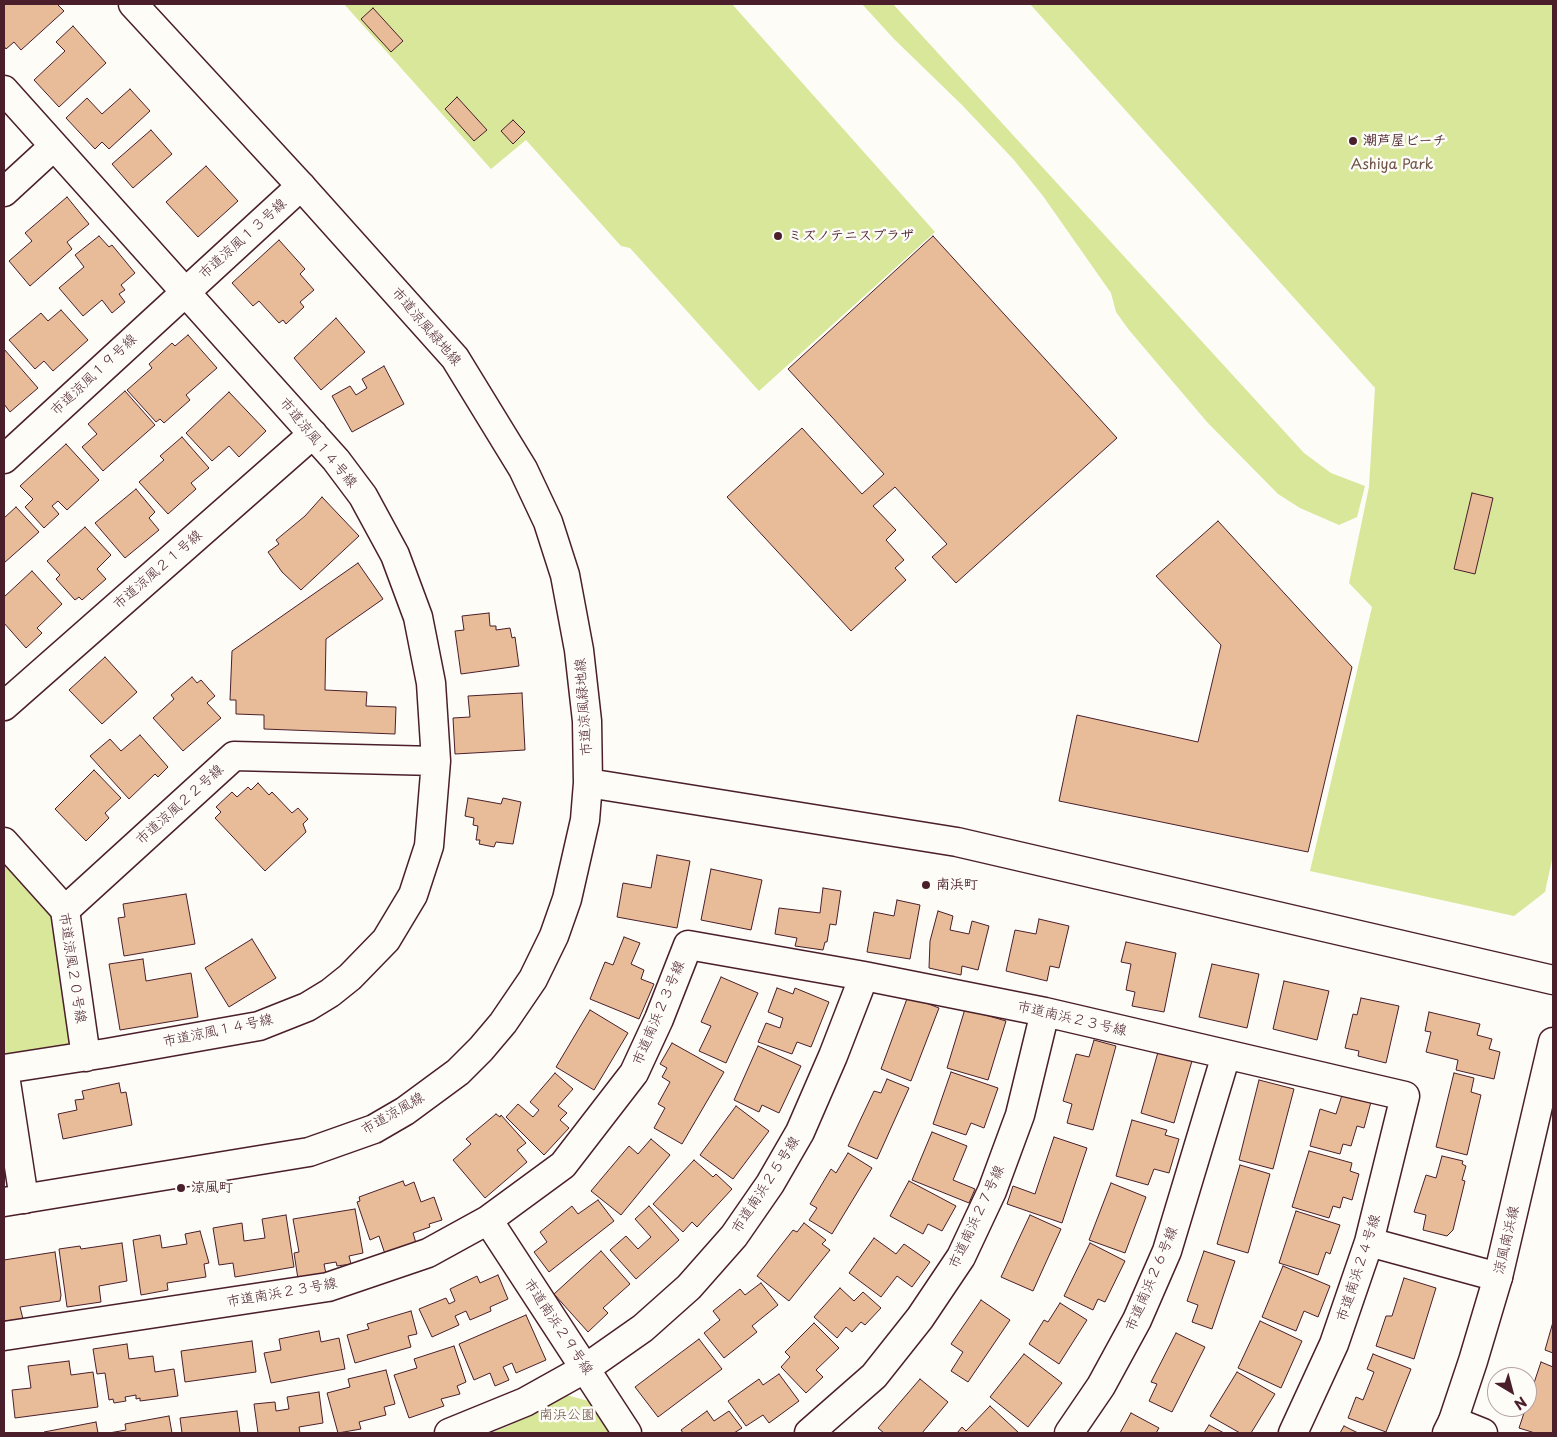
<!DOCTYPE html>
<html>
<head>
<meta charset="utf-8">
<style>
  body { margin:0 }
  #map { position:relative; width:1557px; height:1437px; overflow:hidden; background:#fdfcf7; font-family:"Playpen Sans",sans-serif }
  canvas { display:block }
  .frame { position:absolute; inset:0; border:5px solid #4a1f2b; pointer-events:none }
  .north { position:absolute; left:1487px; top:1367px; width:50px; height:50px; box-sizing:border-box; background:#fdfcf7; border:1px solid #b5a4a5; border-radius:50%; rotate:143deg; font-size:14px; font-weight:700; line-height:20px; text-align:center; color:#4a1f2b }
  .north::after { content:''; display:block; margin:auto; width:18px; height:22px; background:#4a1f2b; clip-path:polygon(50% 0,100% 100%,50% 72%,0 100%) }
</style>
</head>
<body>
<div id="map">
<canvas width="1557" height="1437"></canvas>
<div class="frame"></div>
<div class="north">N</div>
</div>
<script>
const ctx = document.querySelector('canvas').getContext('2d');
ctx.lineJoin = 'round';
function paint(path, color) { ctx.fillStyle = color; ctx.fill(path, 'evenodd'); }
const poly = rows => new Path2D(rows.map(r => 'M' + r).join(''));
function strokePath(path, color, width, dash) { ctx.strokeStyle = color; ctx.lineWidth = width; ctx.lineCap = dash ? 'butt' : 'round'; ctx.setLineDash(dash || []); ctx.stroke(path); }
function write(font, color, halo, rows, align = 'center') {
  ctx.font = font + ' "Playpen Sans","Klee One",sans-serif'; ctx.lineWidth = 5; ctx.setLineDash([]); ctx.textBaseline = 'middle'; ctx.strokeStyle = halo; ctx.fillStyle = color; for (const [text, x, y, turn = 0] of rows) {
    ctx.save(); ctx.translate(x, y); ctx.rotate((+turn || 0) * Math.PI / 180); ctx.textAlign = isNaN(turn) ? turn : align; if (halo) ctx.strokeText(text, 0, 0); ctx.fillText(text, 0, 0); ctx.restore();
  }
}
const green = poly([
  [344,4,732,4,935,232,759,391,630,248,621,246,526,140,491,169],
  [862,4,893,4,1304,453,1331,473,1365,486,1357,517,1339,525,1300,508,1278,494,1207,422,1129,330,1116,312,1111,293,1043,196,1014,160,962,105,894,39],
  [1030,4,1553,4,1553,855,1545,892,1514,916,1310,871,1372,607,1349,583,1369,487,1375,388],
  [4,858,53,914,75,1048,4,1058],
  [566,1395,592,1402,611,1433,491,1433,510,1425]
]);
const building = poly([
  [4,4,57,4,64,11,21,50,14,42,6,49,4,46,4,4],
  [373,8,403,41,391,52,361,19,373,8],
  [73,26,106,63,59,107,34,80,65,51,56,42,73,26],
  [130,89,150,111,109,149,102,142,95,149,66,118,87,98,102,114,130,89],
  [457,97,487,130,474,141,445,109,457,97],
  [513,120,525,132,513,144,501,131,513,120],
  [151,130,172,154,133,188,112,164,151,130],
  [206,166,238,201,198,237,166,202,206,166],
  [67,197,89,224,67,242,72,249,30,286,9,261,32,241,25,233,67,197],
  [99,236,109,247,112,245,135,273,121,285,125,290,119,294,125,302,112,313,102,300,83,316,59,288,84,267,75,255,99,236],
  [933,236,1117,438,956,583,932,557,947,544,895,487,873,506,896,530,886,540,904,560,895,568,906,580,851,631,727,497,802,428,862,494,884,474,788,369,933,236],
  [279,240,305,269,300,274,314,290,300,302,304,307,286,324,283,320,279,323,259,301,253,306,232,283,279,240],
  [61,310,88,340,53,371,44,361,35,369,9,340,41,313,48,321,61,310],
  [336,318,365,352,321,390,294,358,336,318],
  [188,335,217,368,186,395,190,400,164,423,160,419,156,422,127,390,152,368,149,364,172,343,175,346,188,335],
  [4,349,38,388,10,412,4,404,4,349],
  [384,366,404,404,352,432,332,396,350,386,356,395,367,388,362,379,384,366],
  [125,391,155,425,103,471,82,447,97,434,88,424,125,391],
  [229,392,266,431,239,457,229,446,212,461,186,433,229,392],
  [182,437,209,468,191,483,196,489,168,514,139,482,164,460,160,456,182,437],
  [66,444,99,480,67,510,58,501,52,506,59,514,44,528,25,507,33,499,20,486,66,444],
  [136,489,155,512,149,518,159,530,125,558,95,523,136,489],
  [1472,493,1493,498,1475,574,1454,569,1472,493],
  [322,497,359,536,301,590,282,572,268,552,279,544,276,540,305,516,322,497],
  [16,507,39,532,4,563,4,518,16,507],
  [1218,521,1352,667,1308,852,1059,801,1077,715,1198,742,1221,645,1156,576,1218,521],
  [85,527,111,555,97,569,106,579,82,600,79,597,75,600,56,579,60,575,47,561,85,527],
  [358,563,383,599,326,639,325,690,367,692,366,706,396,707,395,734,264,729,264,715,236,714,236,700,230,700,232,651,358,563],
  [32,571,62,604,37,628,42,633,26,648,4,623,4,597,32,571],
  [489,613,490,626,496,626,496,630,510,628,512,638,515,637,519,666,461,674,455,631,464,630,462,616,489,613],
  [105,657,137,692,102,724,69,690,105,657],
  [192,677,197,683,201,680,215,696,207,703,221,718,183,751,153,718,174,699,171,695,192,677],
  [522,693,525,750,455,754,453,718,470,717,468,696,522,693],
  [140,735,168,767,158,777,155,774,129,799,90,756,110,739,121,751,140,735],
  [94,770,121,798,105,813,109,818,86,841,55,809,94,770],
  [258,783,269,795,272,792,292,813,298,808,308,819,303,824,306,832,265,871,215,818,221,812,216,807,232,792,237,797,248,787,251,790,258,783],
  [468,798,501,804,503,798,521,802,513,844,496,842,494,847,479,844,480,840,476,840,478,826,473,825,474,818,465,816,468,798],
  [657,855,690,861,677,928,617,917,623,883,651,888,657,855],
  [711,869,762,880,751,930,701,920,711,869],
  [823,888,841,891,836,925,830,924,827,942,825,942,823,950,795,946,797,938,775,934,779,908,820,913,823,888],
  [186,894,195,944,124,956,118,918,125,917,123,904,186,894],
  [897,900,920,905,910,959,867,952,874,912,894,916,897,900],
  [938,911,953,916,950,930,969,934,972,921,989,926,978,970,962,966,961,975,929,968,930,941,938,911],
  [1039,919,1069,926,1059,968,1050,966,1047,981,1006,971,1015,930,1036,934,1039,919],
  [624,937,640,943,631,964,644,970,641,979,654,984,639,1019,590,999,605,962,613,965,624,937],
  [252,939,276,978,229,1007,205,968,252,939],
  [1126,942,1176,953,1164,1012,1132,1006,1135,992,1126,990,1131,964,1121,962,1126,942],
  [143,959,146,981,191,973,198,1017,120,1030,109,964,143,959],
  [1212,964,1259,974,1247,1028,1199,1017,1212,964],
  [721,977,758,993,726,1063,699,1051,711,1026,701,1022,721,977],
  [1284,981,1329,991,1317,1040,1273,1029,1284,981],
  [777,988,793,994,795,988,829,1002,811,1047,797,1042,792,1054,758,1042,766,1023,780,1028,783,1018,768,1012,777,988],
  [908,996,939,1008,911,1081,881,1069,908,996],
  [1361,998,1399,1006,1386,1063,1358,1056,1359,1051,1345,1048,1353,1014,1357,1015,1361,998],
  [965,1009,1006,1021,988,1080,947,1068,965,1009],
  [590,1010,628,1033,594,1090,556,1067,590,1010],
  [1429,1012,1480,1024,1477,1035,1492,1039,1489,1049,1500,1052,1494,1079,1456,1070,1458,1060,1426,1052,1431,1032,1425,1031,1429,1012],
  [1094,1040,1116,1046,1093,1130,1067,1123,1072,1104,1063,1101,1076,1054,1089,1057,1094,1040],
  [672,1043,724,1072,682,1144,654,1128,665,1108,658,1104,670,1082,662,1077,667,1068,660,1064,672,1043],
  [758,1046,801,1066,779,1113,762,1105,759,1112,734,1100,758,1046],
  [1158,1052,1192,1061,1174,1123,1141,1113,1158,1052],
  [951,1072,998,1088,984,1128,971,1123,966,1135,933,1124,951,1072],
  [555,1073,573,1089,558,1106,567,1113,560,1120,569,1128,544,1155,506,1117,518,1104,533,1117,539,1110,530,1102,555,1073],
  [1454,1073,1474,1078,1471,1092,1481,1095,1467,1155,1436,1147,1454,1073],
  [887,1079,909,1088,877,1159,848,1146,874,1091,881,1093,887,1079],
  [1259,1080,1294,1089,1273,1169,1239,1160,1259,1080],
  [119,1083,121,1093,126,1092,132,1125,63,1139,58,1114,77,1110,75,1100,84,1099,82,1091,119,1083],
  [1342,1095,1371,1102,1364,1128,1357,1126,1351,1146,1343,1144,1340,1154,1310,1146,1320,1109,1336,1114,1342,1095],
  [736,1106,769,1131,733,1179,700,1155,736,1106],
  [496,1114,500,1117,501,1115,526,1143,517,1150,527,1162,485,1198,453,1160,471,1144,466,1139,496,1114],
  [1132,1120,1167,1130,1165,1135,1179,1139,1169,1173,1154,1169,1148,1185,1116,1176,1132,1120],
  [932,1132,967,1146,953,1180,975,1189,969,1203,912,1180,932,1132],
  [1054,1137,1087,1148,1062,1223,1007,1204,1013,1186,1035,1194,1054,1137],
  [651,1139,670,1155,621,1215,591,1191,629,1146,638,1154,651,1139],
  [1309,1151,1352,1163,1350,1171,1359,1174,1352,1200,1343,1197,1340,1208,1333,1206,1329,1218,1292,1207,1309,1151],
  [848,1153,872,1168,832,1234,809,1220,817,1208,810,1204,831,1169,836,1173,848,1153],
  [1442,1156,1463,1161,1462,1164,1466,1166,1462,1180,1465,1181,1453,1230,1447,1236,1423,1230,1426,1215,1414,1212,1426,1175,1436,1178,1442,1156],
  [694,1160,713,1177,716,1174,732,1189,697,1227,692,1222,683,1232,653,1204,694,1160],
  [1240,1165,1270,1174,1248,1253,1217,1244,1240,1165],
  [403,1181,405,1186,414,1182,421,1202,434,1197,442,1220,429,1224,430,1227,413,1233,416,1243,385,1254,379,1236,370,1240,357,1202,360,1201,359,1197,403,1181],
  [909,1181,956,1206,942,1231,928,1224,923,1234,890,1216,909,1181],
  [1111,1183,1146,1197,1125,1253,1089,1240,1111,1183],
  [598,1200,614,1221,549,1272,534,1252,547,1242,540,1232,572,1206,578,1214,598,1200],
  [649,1206,679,1240,636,1279,610,1250,626,1236,638,1249,651,1237,635,1219,649,1206],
  [355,1209,363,1253,349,1256,351,1264,337,1266,336,1262,324,1264,326,1274,298,1279,294,1253,299,1252,293,1219,355,1209],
  [1296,1211,1340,1225,1330,1254,1326,1252,1318,1275,1279,1263,1296,1211],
  [286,1215,294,1267,235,1277,233,1263,219,1265,213,1228,242,1223,244,1241,265,1238,262,1219,286,1215],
  [1030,1215,1061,1229,1033,1291,1001,1277,1030,1215],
  [804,1223,826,1240,822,1244,830,1250,789,1301,757,1276,793,1230,797,1232,804,1223],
  [200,1231,209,1263,204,1264,206,1277,167,1283,168,1290,141,1295,133,1240,160,1235,162,1248,187,1244,185,1234,200,1231],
  [874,1238,896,1254,904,1244,930,1262,912,1287,897,1276,881,1297,849,1273,874,1238],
  [122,1243,127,1281,99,1286,101,1302,67,1307,59,1249,80,1246,81,1249,122,1243],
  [1090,1243,1125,1261,1105,1302,1098,1299,1093,1310,1064,1296,1090,1243],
  [601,1251,630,1284,603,1308,608,1313,588,1332,554,1294,601,1251],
  [1204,1251,1235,1261,1212,1329,1192,1322,1198,1305,1187,1301,1204,1251],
  [55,1252,61,1295,60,1301,20,1307,23,1319,4,1321,4,1260,55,1252],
  [1283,1266,1330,1286,1318,1317,1304,1311,1296,1331,1262,1317,1283,1266],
  [498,1275,508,1299,490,1307,491,1311,470,1320,466,1311,455,1316,459,1325,432,1337,419,1309,446,1298,449,1304,455,1301,450,1289,477,1276,480,1283,498,1275],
  [1404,1278,1436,1288,1414,1359,1376,1346,1386,1316,1392,1316,1404,1278],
  [761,1283,778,1305,752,1326,757,1332,724,1358,704,1333,720,1320,713,1311,740,1289,745,1295,761,1283],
  [840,1288,854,1301,863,1292,881,1308,865,1325,861,1322,852,1332,846,1327,837,1338,814,1317,840,1288],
  [981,1300,1010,1320,968,1382,951,1371,963,1352,951,1344,981,1300],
  [1060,1303,1087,1320,1059,1364,1029,1344,1044,1320,1048,1322,1060,1303],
  [411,1311,417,1334,408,1336,411,1347,355,1363,347,1335,369,1329,367,1324,411,1311],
  [526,1315,546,1360,516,1373,512,1363,503,1367,509,1380,495,1386,490,1373,474,1380,459,1344,526,1315],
  [1260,1321,1302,1341,1281,1388,1238,1368,1260,1321],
  [1553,1322,1553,1353,1545,1350,1553,1322],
  [814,1323,839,1348,816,1370,823,1377,806,1393,781,1367,790,1357,785,1352,814,1323],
  [319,1331,321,1342,339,1338,345,1369,271,1383,264,1353,281,1350,279,1339,319,1331],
  [1176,1333,1205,1347,1172,1412,1149,1401,1157,1384,1151,1382,1176,1333],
  [699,1339,722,1369,658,1417,635,1387,699,1339],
  [252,1341,256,1372,185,1382,181,1351,252,1341],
  [127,1344,129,1359,153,1356,155,1372,174,1369,178,1396,140,1401,140,1398,136,1399,136,1395,125,1397,126,1401,114,1403,113,1399,109,1400,105,1373,97,1374,93,1349,127,1344],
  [454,1346,466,1382,457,1386,460,1394,441,1399,444,1406,409,1418,394,1375,417,1368,414,1359,454,1346],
  [1024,1354,1062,1383,1028,1427,990,1397,1024,1354],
  [1373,1354,1411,1369,1386,1432,1348,1418,1356,1397,1363,1400,1374,1372,1367,1369,1373,1354],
  [69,1361,71,1375,93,1372,98,1407,15,1418,12,1390,31,1388,28,1366,69,1361],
  [1541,1362,1553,1367,1553,1433,1535,1433,1519,1428,1541,1362],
  [386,1370,395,1404,384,1407,386,1415,359,1422,361,1429,338,1433,327,1393,350,1387,348,1379,386,1370],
  [1237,1372,1275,1394,1251,1433,1240,1433,1210,1416,1237,1372],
  [779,1374,799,1401,769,1423,763,1415,746,1426,728,1401,759,1379,763,1385,779,1374],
  [920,1379,948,1402,922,1433,884,1433,878,1428,920,1379],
  [319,1392,323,1423,299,1427,300,1433,258,1433,254,1404,275,1402,276,1411,289,1409,287,1397,319,1392],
  [990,1406,1019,1433,957,1433,962,1427,966,1431,990,1406],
  [237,1411,240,1433,182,1433,180,1418,237,1411],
  [707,1411,714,1421,729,1411,742,1428,734,1433,683,1433,681,1430,707,1411],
  [1131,1413,1159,1428,1156,1433,1120,1433,1131,1413],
  [169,1416,172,1433,109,1433,126,1430,125,1424,169,1416],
  [96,1422,98,1433,44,1433,44,1432,96,1422],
  [1209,1425,1224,1433,1204,1433,1209,1425],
  [1344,1426,1358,1433,1340,1433,1344,1426]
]);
const street = poly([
  [4,90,336,460,363,496,395,555,418,617,431,683,436,761,429,846,413,895,386,940,350,977,330,993,307,1007,259,1026,107,1053,4,1069],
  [4,192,54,146],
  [4,459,301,186],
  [4,706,313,434],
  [4,842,65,910,86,1057],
  [65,910,234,756,436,761],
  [4,1069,24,1199],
  [488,1220,627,1433],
  [1369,1242,1498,1277],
  [4,1336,328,1287,428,1253,488,1220,563,1165,634,1073,659,1019,688,945,864,976,1045,1012,1405,1096,1369,1242,1334,1344,1293,1433],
  [1453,1421,1483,1433],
  [449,1433,525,1402,586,1368,643,1328,689,1287,734,1236,770,1184,800,1132,833,1056,864,976],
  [809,1433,874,1376,920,1318,961,1257,992,1191,1020,1115,1045,1012],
  [1069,1433,1101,1386,1137,1320,1167,1251,1226,1055]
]);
const secondary = poly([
  [588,783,957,842,1553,980],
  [4,1202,309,1152,374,1129,405,1111,458,1072,481,1049,503,1023,533,979,554,936,567,899,585,820,588,783,587,721,579,650,565,575,548,522,523,469,455,358,301,186,133,4],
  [1447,1433,1453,1421,1473,1361,1498,1277,1553,1042]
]);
const markers = [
  [1353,141,5,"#4a1f2b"],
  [778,236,5,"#4a1f2b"],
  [926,885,5,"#4a1f2b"],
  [181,1188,5,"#4a1f2b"]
];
const poiNames = [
  ["潮芦屋ビーチ",1363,141],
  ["ミズノテニスプラザ",788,236],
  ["南浜町",936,885],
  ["涼風町",191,1188]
];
const parkNames = [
  ["Ashiya Park",1392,165],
  ["南浜公園",567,1415]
];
const streetNames = [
  ["市道涼風１３号線",243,239,-42],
  ["市道涼風緑地線",426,327,49],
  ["市道涼風１９号線",94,375,-43],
  ["市道涼風１４号線",318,443,50],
  ["市道涼風２１号線",158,570,-41],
  ["市道涼風緑地線",584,707,-94],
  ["市道涼風２２号線",180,805,-42],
  ["市道涼風２０号線",72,968,81],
  ["市道南浜２３号線",659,1013,-67],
  ["市道南浜２３号線",1072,1019,13],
  ["市道涼風１４号線",218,1031,-12],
  ["市道涼風線",393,1114,-30],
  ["市道南浜２５号線",766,1185,-57],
  ["市道南浜２７号線",977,1217,-65],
  ["涼風南浜線",1507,1240,-77],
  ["市道南浜２４号線",1359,1268,-72],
  ["市道南浜２６号線",1152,1279,-67],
  ["市道南浜２３号線",282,1293,-10],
  ["市道南浜２９号線",558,1327,56]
];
paint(green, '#d8e79a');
paint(building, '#e8bc98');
strokePath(building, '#4a1f2b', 1);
strokePath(street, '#4a1f2b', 31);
strokePath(secondary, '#4a1f2b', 31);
strokePath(street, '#fdfcf7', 28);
strokePath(secondary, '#fdfcf7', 28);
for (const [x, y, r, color] of markers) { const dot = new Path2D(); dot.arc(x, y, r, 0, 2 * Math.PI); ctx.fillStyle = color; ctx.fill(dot); strokePath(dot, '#fdfcf7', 2); }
write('bold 14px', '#4a1f2b', '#fdfcf7', poiNames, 'left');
write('14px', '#6e5147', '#fdfcf7', parkNames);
write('14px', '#4a1f2b', '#fdfcf7', streetNames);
</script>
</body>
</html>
